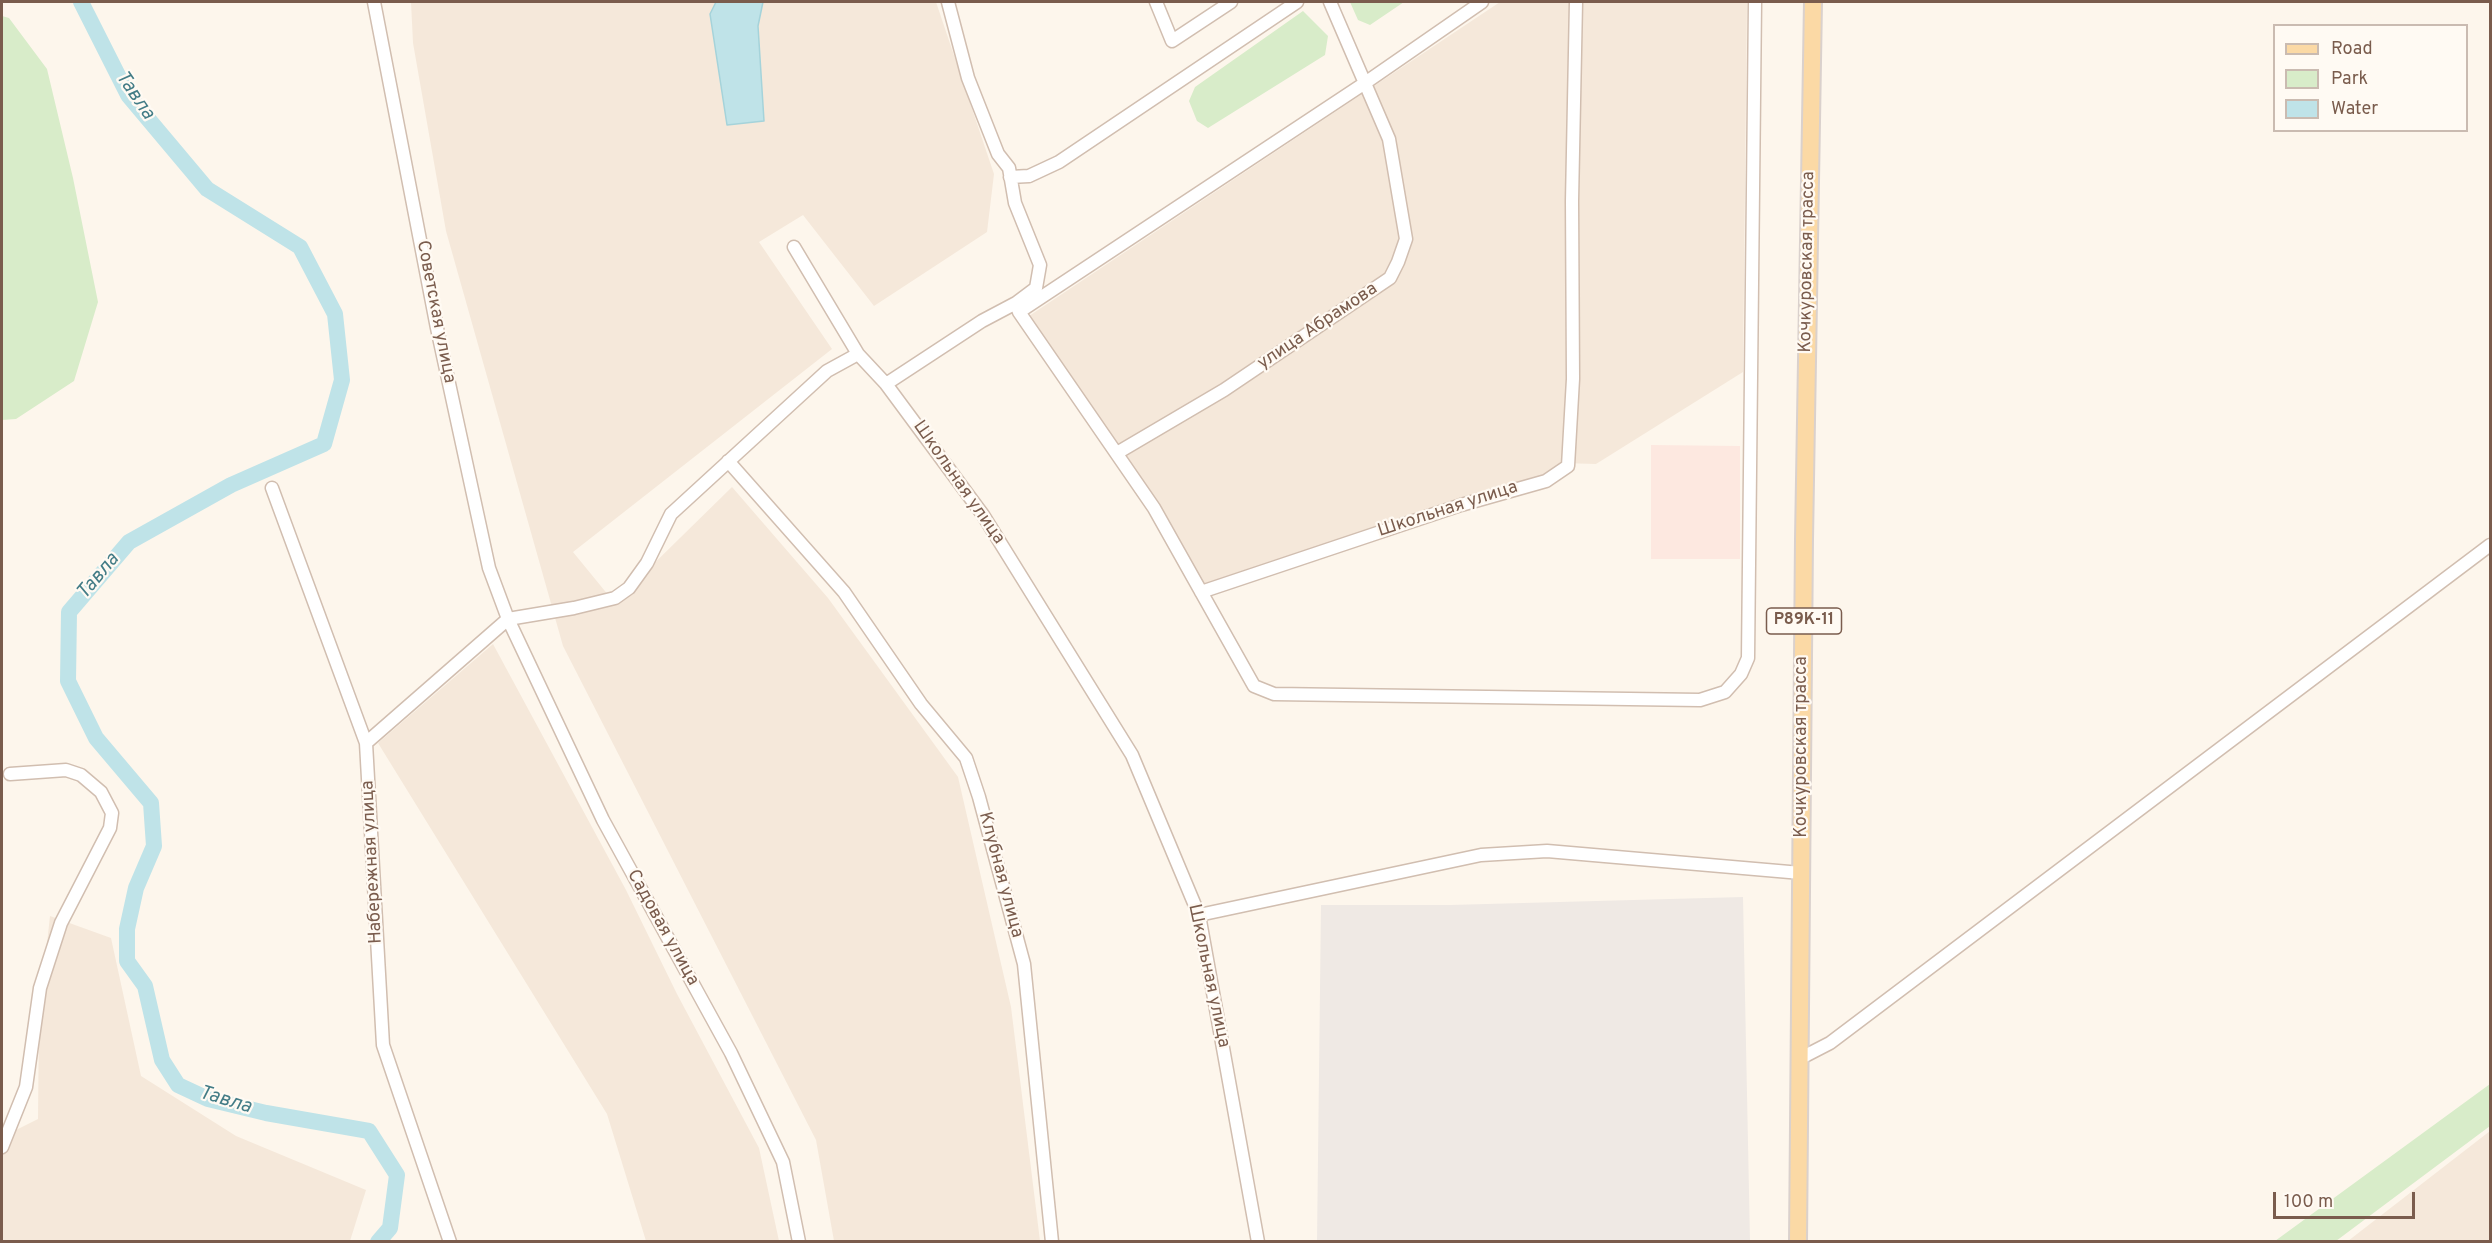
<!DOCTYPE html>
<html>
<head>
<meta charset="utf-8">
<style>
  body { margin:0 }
  #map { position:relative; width:2492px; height:1243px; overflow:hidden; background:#fdf6ec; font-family:Overpass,sans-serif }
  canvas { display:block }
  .frame { position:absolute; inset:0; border:3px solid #7a5c4d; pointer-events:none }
  .legend { position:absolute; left:2273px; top:24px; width:195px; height:108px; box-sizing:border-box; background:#fffaf3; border:2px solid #cabbb1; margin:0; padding:8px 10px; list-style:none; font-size:18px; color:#7a5c4d }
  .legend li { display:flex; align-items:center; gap:12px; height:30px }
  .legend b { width:30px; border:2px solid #cabbb1 }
  .scale { position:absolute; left:2273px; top:1192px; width:142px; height:27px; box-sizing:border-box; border:3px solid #7a5c4d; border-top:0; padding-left:8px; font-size:18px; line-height:21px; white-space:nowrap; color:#7a5c4d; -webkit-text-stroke:4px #fffaf3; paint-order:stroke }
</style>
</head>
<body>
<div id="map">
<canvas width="2492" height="1243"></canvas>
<div class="frame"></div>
<ul class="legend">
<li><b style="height:8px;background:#fbd9a5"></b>Road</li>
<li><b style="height:16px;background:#d8ecc9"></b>Park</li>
<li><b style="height:16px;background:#bfe3e8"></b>Water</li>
</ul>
<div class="scale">100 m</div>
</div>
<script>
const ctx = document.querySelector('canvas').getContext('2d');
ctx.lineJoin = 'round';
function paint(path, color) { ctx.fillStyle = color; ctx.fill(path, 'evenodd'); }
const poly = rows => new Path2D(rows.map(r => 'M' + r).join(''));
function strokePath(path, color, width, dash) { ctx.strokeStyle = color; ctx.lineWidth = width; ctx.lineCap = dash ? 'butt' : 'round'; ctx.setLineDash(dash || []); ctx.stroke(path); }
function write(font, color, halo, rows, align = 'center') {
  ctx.font = font + ' Overpass,sans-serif'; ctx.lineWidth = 4.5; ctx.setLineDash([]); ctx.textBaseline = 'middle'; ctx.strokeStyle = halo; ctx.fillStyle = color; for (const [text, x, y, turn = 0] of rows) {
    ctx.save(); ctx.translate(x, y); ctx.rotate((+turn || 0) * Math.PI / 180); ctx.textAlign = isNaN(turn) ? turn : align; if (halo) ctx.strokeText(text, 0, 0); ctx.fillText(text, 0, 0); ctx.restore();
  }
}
const residential = poly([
  [411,2,936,2,994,174,987,232,874,306,803,215,759,242,832,349,573,552,609,596,629,588,732,487,828,598,958,777,1011,1007,1040,1241,834,1241,816,1140,563,646,446,231,413,43],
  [1500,2,1747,2,1743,372,1596,464,1561,463,1546,474,1204,586,1142,480,1029,316],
  [493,644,626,890,677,994,759,1148,779,1241,646,1241,607,1114,378,743],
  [50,916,111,938,141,1076,236,1136,366,1190,350,1241,2,1242,2,1137,38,1119,39,1017],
  [2490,1131,2490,1241,2348,1241]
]);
const commercial = poly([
  [1651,445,1740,446,1740,559,1651,559]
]);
const industrial = poly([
  [1743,897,1750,1241,1317,1241,1321,905,1450,905]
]);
const green = poly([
  [1350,2,1404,2,1370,25,1358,20],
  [1303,11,1328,36,1325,55,1208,128,1197,121,1189,101,1195,87],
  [2,16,9,18,47,69,73,178,98,302,74,381,16,419,2,420],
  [2490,1084,2490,1126,2336,1241,2275,1241]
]);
const water = poly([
  [716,2,763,2,758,26,764,121,727,125,710,14,716,2]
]);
const river = poly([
  [81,2,128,95,207,189,300,247,335,314,342,380,324,444,231,485,129,542,69,612,68,681,96,738,151,803,154,846,136,888,127,929,127,961,145,986,162,1060,178,1085,208,1099,266,1113,369,1131,397,1175,390,1228,378,1242]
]);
const minor = poly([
  [374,2,437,328,489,568,508,619,603,820,731,1053,783,1162,799,1242],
  [948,2,968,78,998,154,1009,168,1015,203,1040,265,1036,288,1016,303,1019,312,1154,508,1254,686,1274,694,1700,700,1725,692,1741,674,1748,658,1755,2],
  [1156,2,1172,41,1231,2],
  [1010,177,1029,176,1059,162,1297,2],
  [794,247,858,354,886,384,983,515,1132,755,1199,915,1258,1242],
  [1019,312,1365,83,1482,2],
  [886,384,982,321,1016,303],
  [1117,453,1224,390,1390,278,1398,262,1406,239,1389,139,1330,2],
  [728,461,844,592,921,704,966,758,979,797,1024,964,1052,1242],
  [272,488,366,743,383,1045,450,1242],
  [1201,592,1461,505,1546,481,1568,466,1573,379,1572,201,1576,2],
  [366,743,508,619,574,608,615,598,629,588,647,563,671,514,827,371,858,354],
  [1199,915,1481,855,1547,851,1801,873],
  [1799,1059,1830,1043,2490,545],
  [2,1147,26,1087,40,988,61,923,110,828,112,813,101,792,81,775,66,770,10,774]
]);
const major = poly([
  [1798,1242,1804,539,1813,2]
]);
const shields = [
  [1804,621,75]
];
const shieldNames = [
  ["Р89К-11",1804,621]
];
const streetNames = [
  ["Кочкуровская трасса",1808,262,-89],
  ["Советская улица",435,312,79],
  ["улица Абрамова",1318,327,-34],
  ["Школьная улица",958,483,55],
  ["Школьная улица",1448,510,-18],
  ["Кочкуровская трасса",1802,747,-90],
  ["Набережная улица",373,862,-93],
  ["Клубная улица",1000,875,75],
  ["Садовая улица",662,928,61],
  ["Школьная улица",1208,976,78]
];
const waterNames = [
  ["Тавла",134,96,56],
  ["Тавла",99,577,-50],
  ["Тавла",225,1101,17]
];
paint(residential, '#f5e8da');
paint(commercial, '#fde8e0');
paint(industrial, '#efe9e4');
paint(green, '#d8ecc9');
paint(water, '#bfe3e8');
strokePath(water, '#a5d3da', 1.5);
strokePath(river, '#bfe3e8', 16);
strokePath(minor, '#d1beb0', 15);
strokePath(major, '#dad1cd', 20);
strokePath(minor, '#fff', 12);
strokePath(major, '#fbd9a5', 16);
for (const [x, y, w] of shields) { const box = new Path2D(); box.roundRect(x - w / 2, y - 13, w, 26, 4.5); ctx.fillStyle = '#fffaf3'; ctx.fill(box); strokePath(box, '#7a5c4d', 1.5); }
write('bold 16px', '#7a5c4d', null, shieldNames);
write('18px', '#7a5c4d', '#fffaf3', streetNames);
write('italic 20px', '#437c86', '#fffaf3', waterNames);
</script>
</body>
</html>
